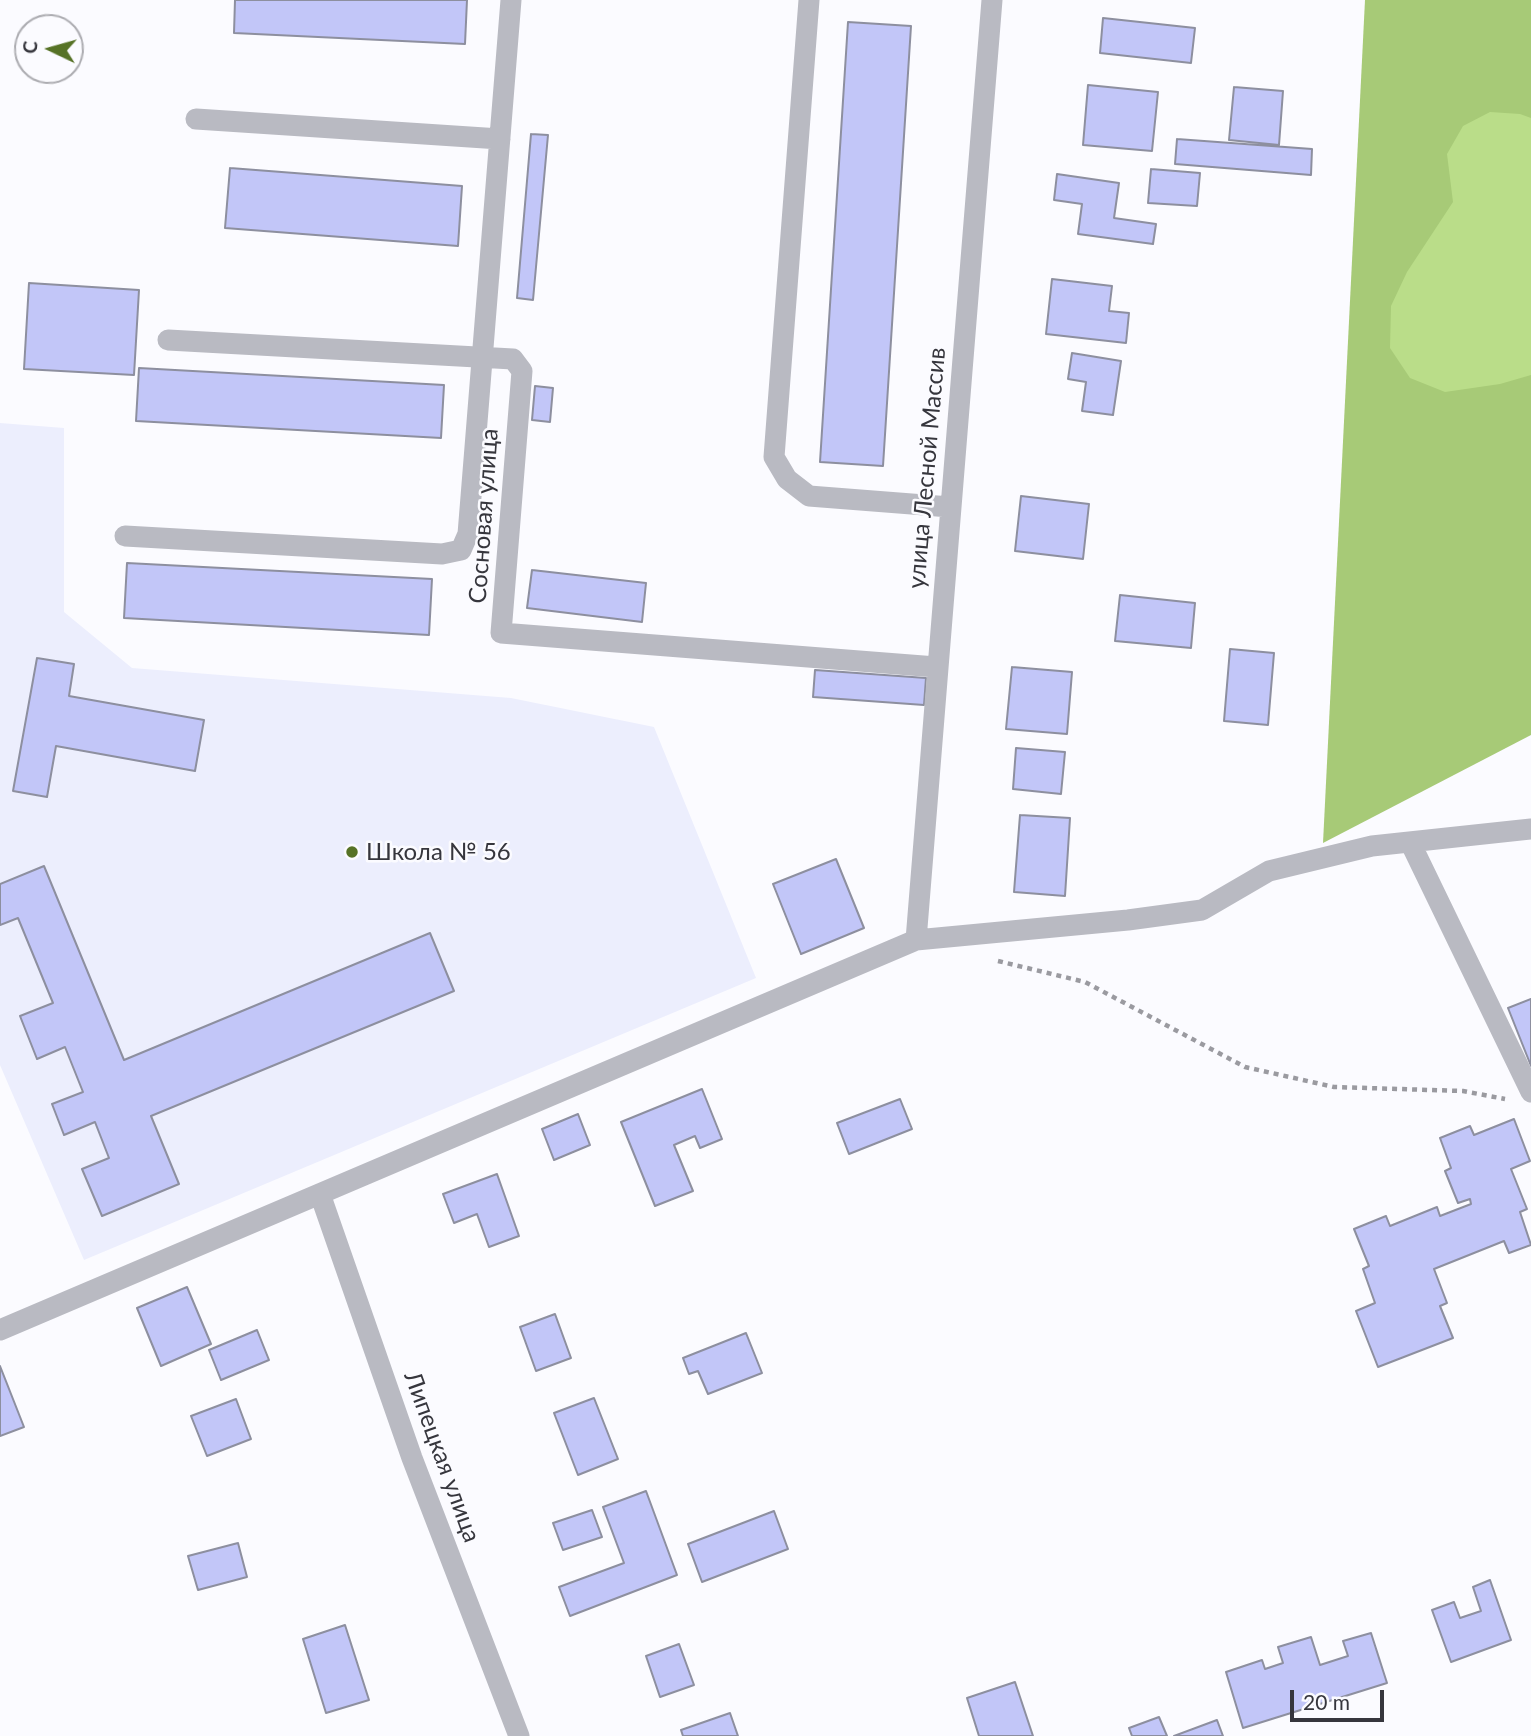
<!DOCTYPE html>
<html>
<head>
<meta charset="utf-8">
<style>
  body { margin:0 }
  #map { position:relative; width:1531px; height:1736px; overflow:hidden; background:#fbfbff; font-family:Lato,sans-serif }
  canvas { display:block }
  .north { position:absolute; left:14px; top:14px; width:70px; height:70px; box-sizing:border-box; background:#fbfbff; border:2px solid #acacb1; border-radius:50%; rotate:275deg; font-size:19px; font-weight:700; line-height:28px; text-align:center; color:#36363d }
  .north::after { content:''; display:block; margin:auto; width:24px; height:32px; background:#567226; clip-path:polygon(50% 0,100% 100%,50% 72%,0 100%) }
  .scale { position:absolute; left:1290px; top:1690px; width:94px; height:32px; box-sizing:border-box; border:4px solid #36363d; border-top:0; padding-left:9px; font-size:21px; line-height:24px; white-space:nowrap; color:#36363d; -webkit-text-stroke:5px #fbfbff; paint-order:stroke }
</style>
</head>
<body>
<div id="map">
<canvas width="1531" height="1736"></canvas>
<div class="north">С</div>
<div class="scale">20 m</div>
</div>
<script>
const ctx = document.querySelector('canvas').getContext('2d');
ctx.lineJoin = 'round';
function paint(path, color) { ctx.fillStyle = color; ctx.fill(path, 'evenodd'); }
const poly = rows => new Path2D(rows.map(r => 'M' + r).join(''));
function strokePath(path, color, width, dash) { ctx.strokeStyle = color; ctx.lineWidth = width; ctx.lineCap = dash ? 'butt' : 'round'; ctx.setLineDash(dash || []); ctx.stroke(path); }
function write(font, color, halo, rows, align = 'center') {
  ctx.font = font + ' Lato,sans-serif'; ctx.lineWidth = 5; ctx.setLineDash([]); ctx.textBaseline = 'middle'; ctx.strokeStyle = halo; ctx.fillStyle = color; for (const [text, x, y, turn = 0] of rows) {
    ctx.save(); ctx.translate(x, y); ctx.rotate((+turn || 0) * Math.PI / 180); ctx.textAlign = isNaN(turn) ? turn : align; if (halo) ctx.strokeText(text, 0, 0); ctx.fillText(text, 0, 0); ctx.restore();
  }
}
const built = poly([
  [0,423,64,428,64,612,132,668,511,698,654,727,756,978,84,1260,0,1065]
]);
const forest = poly([
  [1365,0,1531,0,1531,735,1323,843]
]);
const water = poly([
  [1490,112,1520,114,1531,118,1531,375,1500,384,1445,392,1410,378,1390,348,1391,306,1407,272,1453,202,1447,154,1463,126]
]);
const building = poly([
  [235,0,467,0,465,44,234,33,235,0],
  [1103,18,1195,28,1191,63,1100,53,1103,18],
  [848,22,911,26,883,466,820,462,848,22],
  [1088,85,1158,92,1152,151,1083,145,1088,85],
  [1234,87,1283,91,1279,145,1229,140,1234,87],
  [531,134,548,135,533,300,517,298,531,134],
  [1177,139,1312,149,1311,175,1175,164,1177,139],
  [230,168,462,186,458,246,225,228,230,168],
  [1151,169,1200,173,1197,206,1148,203,1151,169],
  [1057,174,1119,183,1114,218,1156,224,1153,244,1078,234,1082,204,1054,200,1057,174],
  [1052,279,1112,286,1109,311,1129,313,1126,343,1046,334,1052,279],
  [29,283,139,290,134,375,24,369,29,283],
  [1072,353,1121,361,1113,415,1082,411,1086,382,1068,379,1072,353],
  [139,368,444,385,441,438,136,421,139,368],
  [535,386,553,388,550,422,532,420,535,386],
  [1021,496,1089,504,1083,559,1015,551,1021,496],
  [127,563,432,579,429,635,124,618,127,563],
  [532,570,646,583,642,622,527,608,532,570],
  [1120,595,1195,603,1191,648,1115,641,1120,595],
  [1230,649,1274,653,1268,725,1224,721,1230,649],
  [37,658,74,664,69,696,204,720,195,771,56,746,47,797,13,791,37,658],
  [1012,667,1072,672,1067,734,1006,729,1012,667],
  [815,670,926,678,924,705,813,697,815,670],
  [1016,748,1065,752,1061,794,1013,789,1016,748],
  [1020,815,1070,818,1065,896,1014,892,1020,815],
  [836,859,864,928,801,954,773,884,836,859],
  [44,866,124,1060,430,933,454,991,151,1116,179,1184,102,1216,82,1169,109,1158,95,1122,64,1135,52,1104,83,1092,65,1047,37,1059,20,1016,53,1003,18,918,0,925,0,884,44,866],
  [1531,999,1531,1066,1508,1008,1531,999],
  [702,1089,722,1139,700,1148,695,1136,674,1145,693,1191,655,1206,621,1122,702,1089],
  [900,1099,912,1129,849,1154,837,1123,900,1099],
  [578,1114,590,1145,554,1160,542,1129,578,1114],
  [1514,1119,1530,1161,1511,1169,1527,1209,1520,1212,1531,1245,1509,1253,1504,1241,1434,1269,1447,1303,1440,1306,1453,1338,1378,1367,1356,1311,1375,1303,1363,1269,1369,1266,1354,1229,1386,1216,1390,1226,1437,1207,1440,1216,1471,1204,1470,1199,1458,1203,1445,1171,1451,1168,1440,1138,1470,1126,1474,1135,1514,1119],
  [497,1174,519,1236,489,1247,477,1214,454,1223,443,1194,497,1174],
  [187,1287,211,1344,161,1366,137,1308,187,1287],
  [555,1314,571,1358,536,1371,520,1327,555,1314],
  [257,1330,269,1360,221,1380,209,1350,257,1330],
  [746,1333,762,1373,708,1394,698,1371,689,1374,683,1358,746,1333],
  [0,1366,24,1427,0,1436,0,1366],
  [594,1398,618,1459,578,1475,554,1413,594,1398],
  [236,1399,251,1439,207,1456,191,1416,236,1399],
  [646,1491,677,1575,570,1616,559,1587,624,1563,603,1507,646,1491],
  [592,1510,602,1537,563,1550,553,1523,592,1510],
  [774,1511,788,1549,702,1582,688,1544,774,1511],
  [238,1543,247,1577,198,1590,188,1556,238,1543],
  [1490,1580,1511,1640,1451,1662,1432,1610,1454,1602,1460,1618,1481,1611,1473,1587,1490,1580],
  [345,1625,369,1700,326,1713,303,1639,345,1625],
  [1371,1633,1387,1683,1243,1728,1226,1672,1262,1660,1265,1669,1283,1663,1278,1647,1311,1637,1320,1665,1348,1656,1343,1641,1371,1633],
  [679,1644,694,1685,660,1697,646,1656,679,1644],
  [1015,1682,1033,1736,979,1736,967,1698,1015,1682],
  [730,1713,738,1736,683,1736,681,1730,730,1713],
  [1159,1717,1167,1736,1132,1736,1129,1728,1159,1717],
  [1217,1720,1223,1736,1174,1736,1217,1720]
]);
const path = poly([
  [998,961,1085,982,1245,1067,1334,1087,1463,1091,1505,1099]
]);
const minor = poly([
  [809,0,774,457,787,479,809,496,950,507],
  [196,119,500,139],
  [168,340,513,359,522,371,501,633,936,667],
  [125,536,442,554,461,550,468,534,511,0],
  [1410,842,1531,1092],
  [916,940,992,0],
  [320,1194,412,1458,519,1736],
  [0,1330,916,940,1128,920,1202,910,1269,871,1372,846,1531,829]
]);
const markers = [
  [352,852,7,"#567226"]
];
const streetNames = [
  ["улица Лесной Массив",927,468,-85],
  ["Сосновая улица",484,516,-86],
  ["Липецкая улица",442,1457,70]
];
const poiNames = [
  ["Школа № 56",366,852]
];
paint(built, '#eceefd');
paint(forest, '#a7ca77');
paint(water, '#badd89');
paint(building, '#c2c6f8');
strokePath(building, '#8d8f9f', 2);
strokePath(path, '#9a9aa0', 4.5, [5, 5]);
strokePath(minor, '#b9bac2', 21);
for (const [x, y, r, color] of markers) { const dot = new Path2D(); dot.arc(x, y, r, 0, 2 * Math.PI); ctx.fillStyle = color; ctx.fill(dot); strokePath(dot, '#fbfbff', 2.5); }
write('24px', '#36363d', '#fbfbff', streetNames);
write('24px', '#36363d', '#fbfbff', poiNames, 'left');
</script>
</body>
</html>
